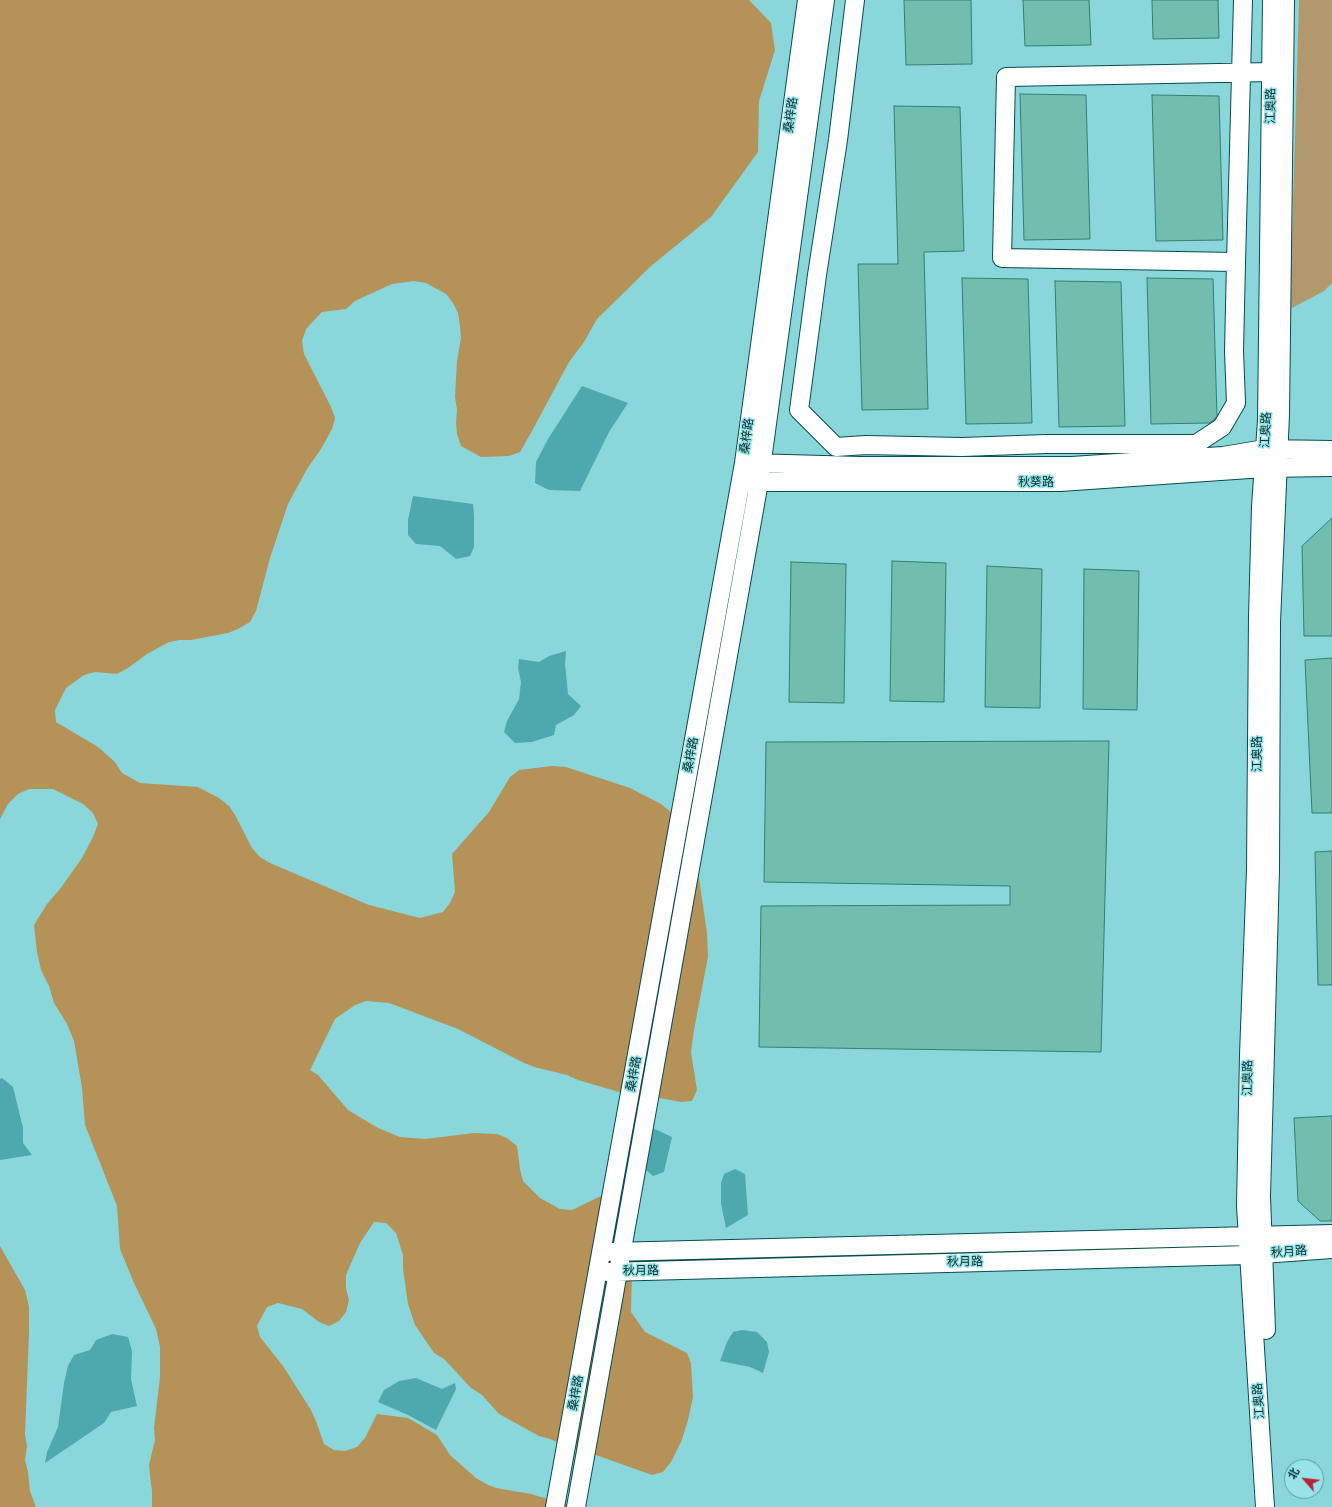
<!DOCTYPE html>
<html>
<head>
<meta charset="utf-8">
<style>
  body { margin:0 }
  #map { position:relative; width:1332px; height:1507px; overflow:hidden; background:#89d7db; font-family:Figtree,"Noto Sans SC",sans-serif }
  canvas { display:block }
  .north { position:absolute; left:1284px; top:1459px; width:40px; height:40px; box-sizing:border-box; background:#96e4e8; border:1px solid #5e9a9e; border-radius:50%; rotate:298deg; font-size:11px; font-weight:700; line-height:16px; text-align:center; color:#0a2c2e }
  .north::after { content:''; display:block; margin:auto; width:14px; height:18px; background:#b52437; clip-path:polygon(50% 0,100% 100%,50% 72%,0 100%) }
</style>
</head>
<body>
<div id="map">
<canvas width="1332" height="1507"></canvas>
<div class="north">北</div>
</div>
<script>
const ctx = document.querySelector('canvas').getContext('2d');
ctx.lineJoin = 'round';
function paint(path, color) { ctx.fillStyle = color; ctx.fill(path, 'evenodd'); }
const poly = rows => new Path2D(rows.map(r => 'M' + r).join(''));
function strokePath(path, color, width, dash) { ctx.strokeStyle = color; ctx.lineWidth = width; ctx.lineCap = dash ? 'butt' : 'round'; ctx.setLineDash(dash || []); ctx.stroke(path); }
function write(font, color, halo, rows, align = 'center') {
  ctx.font = font + ' Figtree,"Noto Sans SC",sans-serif'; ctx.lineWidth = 3; ctx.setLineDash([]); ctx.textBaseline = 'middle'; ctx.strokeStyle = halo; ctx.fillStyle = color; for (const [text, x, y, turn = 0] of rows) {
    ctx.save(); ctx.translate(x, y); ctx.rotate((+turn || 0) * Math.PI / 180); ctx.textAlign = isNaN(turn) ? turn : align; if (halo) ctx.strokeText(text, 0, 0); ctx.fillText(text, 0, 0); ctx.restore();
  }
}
const green = poly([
  [1299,0,1332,0,1332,283,1324,291,1290,309]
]);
const forest = poly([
  [0,0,749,0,771,23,775,50,759,101,758,152,711,217,651,266,597,319,584,342,569,362,532,431,520,452,509,456,481,457,461,446,457,434,456,422,457,410,455,397,457,361,461,338,460,326,458,313,453,303,446,294,426,283,414,281,392,284,355,301,346,309,322,312,306,329,302,341,304,354,331,407,335,418,332,429,321,449,307,469,288,504,270,558,256,611,250,622,238,629,228,633,191,640,180,640,169,642,147,654,128,668,117,674,95,672,84,675,66,688,55,710,56,722,98,747,115,762,122,773,140,783,198,787,219,798,229,806,235,815,252,848,260,857,270,863,369,905,420,918,443,912,450,903,455,892,452,854,489,812,510,777,519,770,552,766,566,767,630,788,661,804,688,826,693,837,707,933,708,957,694,1030,691,1052,697,1090,692,1101,681,1102,659,1098,636,1097,578,1080,567,1075,534,1067,522,1062,458,1029,389,1003,366,1001,355,1005,335,1019,310,1070,318,1075,348,1110,378,1128,400,1137,425,1139,474,1133,497,1134,507,1138,517,1146,520,1169,523,1181,540,1198,560,1209,572,1210,605,1194,616,1196,625,1204,633,1227,631,1312,645,1332,687,1353,691,1363,693,1397,688,1420,681,1442,671,1462,663,1472,652,1475,596,1455,583,1453,573,1449,550,1439,539,1436,499,1414,482,1395,471,1388,444,1359,434,1353,415,1325,408,1304,403,1269,403,1255,396,1233,386,1223,374,1222,360,1243,346,1275,346,1289,349,1300,346,1312,339,1321,329,1326,319,1322,302,1309,278,1303,267,1307,257,1326,260,1337,283,1366,311,1410,316,1421,324,1444,334,1450,345,1451,357,1447,365,1438,377,1414,408,1418,437,1435,450,1455,476,1478,486,1484,496,1488,531,1494,574,1507,152,1507,152,1490,151,1485,149,1465,155,1440,154,1428,160,1377,160,1347,156,1329,134,1283,120,1249,117,1206,85,1125,82,1088,74,1041,67,1024,54,1003,49,986,41,970,37,952,34,925,47,904,60,889,82,858,93,837,98,824,93,813,83,804,53,789,29,789,18,794,8,804,0,819],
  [0,1246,25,1290,29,1307,29,1333,25,1434,27,1446,25,1460,28,1472,30,1491,36,1507,0,1507]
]);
const water = poly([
  [582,386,628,403,609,432,580,491,549,490,535,483,536,462,548,439],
  [413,496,473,504,474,515,474,547,470,556,456,559,440,546,416,544,408,535,408,520],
  [566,651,565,664,568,694,581,706,574,715,556,725,554,735,532,742,515,743,504,732,507,721,519,699,521,682,518,668,519,659,539,662,549,656],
  [2,1078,13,1087,23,1128,23,1143,32,1155,0,1160,0,1079],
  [644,1124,672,1137,664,1172,653,1176,640,1165,624,1145,626,1133,634,1128],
  [735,1169,745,1174,748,1215,726,1228,721,1204,721,1183,724,1174],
  [742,1330,757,1332,767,1342,769,1352,763,1373,750,1367,720,1361,727,1342,733,1332],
  [112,1334,128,1337,132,1351,131,1379,137,1406,111,1412,104,1423,45,1463,47,1452,58,1427,64,1383,68,1366,74,1355,90,1350,96,1340],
  [416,1378,442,1389,455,1383,456,1389,436,1430,408,1415,378,1402,384,1390,399,1381]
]);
const building = poly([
  [904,0,971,0,972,64,906,65,904,0],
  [1023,0,1089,0,1091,45,1025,46,1023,0],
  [1152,0,1218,0,1219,38,1153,39,1152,0],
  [1020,94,1086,95,1090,239,1024,240,1020,94],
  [1152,95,1219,96,1223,240,1156,241,1152,95],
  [894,106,960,107,964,251,924,252,928,409,862,410,858,264,898,264,894,106],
  [962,278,1028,279,1032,423,966,424,962,278],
  [1147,278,1213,279,1217,416,1214,420,1209,423,1151,424,1147,278],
  [1055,281,1121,282,1125,426,1059,427,1055,281],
  [1332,518,1332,636,1304,636,1302,546,1332,518],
  [892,561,946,563,944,702,890,701,892,561],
  [791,562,846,564,844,703,789,702,791,562],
  [987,566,1042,569,1040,708,985,707,987,566],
  [1084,569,1139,571,1137,710,1083,709,1084,569],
  [1332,658,1332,813,1312,813,1305,660,1332,658],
  [1109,741,1101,1052,759,1047,761,906,1010,905,1010,886,764,882,766,742,1109,741],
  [1332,851,1332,985,1318,985,1315,852,1332,851],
  [1332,1116,1332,1221,1320,1221,1298,1201,1294,1118,1332,1116]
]);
const minor = poly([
  [855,0,838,140,817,275,799,410,836,447,866,445,962,447,1046,444,1196,444,1222,427,1236,403,1234,351,1236,262,1243,0],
  [1236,262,1002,258,1006,77,1272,72],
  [750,463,860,466,1072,466,1223,456,1265,449,1332,450],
  [747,482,1060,482,1264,468,1332,467],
  [611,1252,1332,1234],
  [607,1272,1249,1255,1332,1249],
  [1266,1330,1261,1196,1270,869,1271,622,1280,414,1285,0],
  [555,1507,744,463,807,0],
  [576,1507,759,482,825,0],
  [1265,1507,1246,1206,1249,1055,1256,870,1258,617,1261,507,1267,420,1272,0]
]);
const streetNames = [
  ["江奥路",1271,106,-89],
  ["桑梓路",791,115,-82],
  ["江奥路",1266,430,-87],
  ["桑梓路",747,436,-82],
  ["秋葵路",1036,482],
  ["江奥路",1257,754,-90],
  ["桑梓路",691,755,-80],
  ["桑梓路",634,1074,-80],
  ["江奥路",1248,1078,-89],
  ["秋月路",1289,1252,-4],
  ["秋月路",965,1262,-1],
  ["秋月路",641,1271,-1],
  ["桑梓路",576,1393,-80],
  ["江奥路",1259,1401,-94]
];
paint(green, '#b2986d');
paint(forest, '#b59358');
paint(water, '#4da9ae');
paint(building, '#73bdae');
strokePath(building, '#347f72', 1);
strokePath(minor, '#084c4f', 20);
strokePath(minor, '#fff', 18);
write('12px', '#0a2c2e', '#96e4e8', streetNames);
</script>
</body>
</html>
